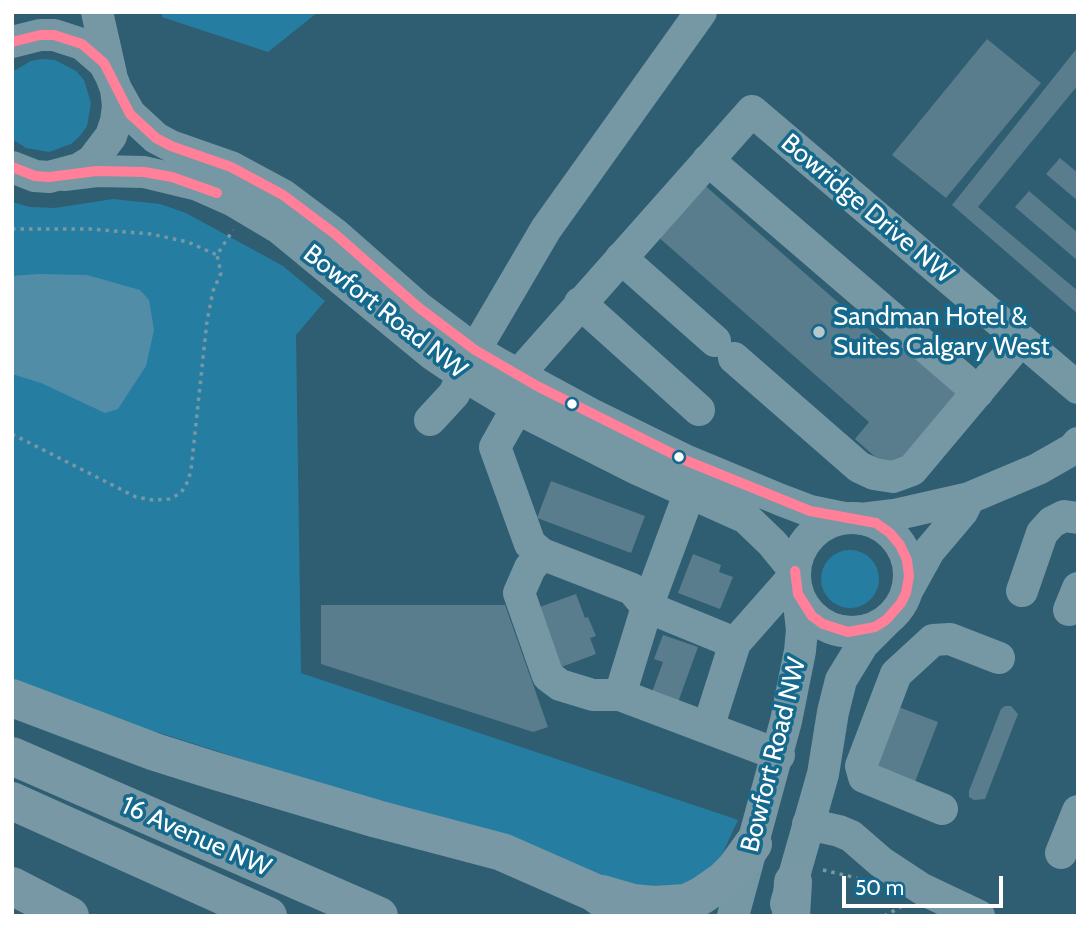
<!DOCTYPE html>
<html>
<head>
<meta charset="utf-8">
<style>
  body { margin:0 }
  #map { position:relative; width:1090px; height:928px; overflow:hidden; background:#2f5e72; font-family:Cabin,sans-serif }
  canvas { display:block }
  .frame { position:absolute; inset:0; border:14px solid #fff; pointer-events:none }
  .scale { position:absolute; left:842px; top:876px; width:161px; height:32px; box-sizing:border-box; border:4px solid #fff; border-top:0; padding-left:9px; font-size:21px; line-height:24px; white-space:nowrap; color:#fff; -webkit-text-stroke:5px #14698d; paint-order:stroke }
</style>
</head>
<body>
<div id="map">
<canvas width="1090" height="928"></canvas>
<div class="frame"></div>
<div class="scale">50 m</div>
</div>
<script>
const ctx = document.querySelector('canvas').getContext('2d');
ctx.lineJoin = 'round';
function paint(path, color) { ctx.fillStyle = color; ctx.fill(path, 'evenodd'); }
const poly = rows => new Path2D(rows.map(r => 'M' + r).join(''));
function strokePath(path, color, width, dash) { ctx.strokeStyle = color; ctx.lineWidth = width; ctx.lineCap = dash ? 'butt' : 'round'; ctx.setLineDash(dash || []); ctx.stroke(path); }
function write(font, color, halo, rows, align = 'center') {
  ctx.font = font + ' Cabin,sans-serif'; ctx.lineWidth = 7; ctx.setLineDash([]); ctx.textBaseline = 'middle'; ctx.strokeStyle = halo; ctx.fillStyle = color; for (const [text, x, y, turn = 0] of rows) {
    ctx.save(); ctx.translate(x, y); ctx.rotate((+turn || 0) * Math.PI / 180); ctx.textAlign = isNaN(turn) ? turn : align; if (halo) ctx.strokeText(text, 0, 0); ctx.fillText(text, 0, 0); ctx.restore();
  }
}
const green = poly([
  [162,12,318,12,268,52,162,17],
  [42,59,55,60,76,71,84,80,91,103,87,126,80,136,71,144,49,152,26,148,12,139,12,72,31,61],
  [113,199,160,204,186,213,283,266,325,301,296,335,301,673,738,820,719,861,697,885,631,896,494,839,53,699,12,682,12,202,30,207,55,208],
  '821 579a29 29 0 1 1 58 0a29 29 0 1 1-58 0Z'
]);
const water = poly([
  [38,274,87,275,140,290,149,300,154,330,146,366,118,409,105,413,41,383,12,374,12,276]
]);
const building = poly([
  [987,39,1041,83,946,198,892,155],
  [1078,47,1078,85,978,207,1078,291,1078,314,952,205],
  [1060,158,1078,173,1078,201,1046,174],
  [702,183,898,355,909,342,963,389,891,471,855,439,869,422,656,235],
  [1029,191,1078,233,1078,261,1015,207],
  [551,481,645,516,631,553,537,518],
  [693,554,721,565,719,572,733,577,720,609,678,593],
  [576,594,585,618,588,617,596,636,590,638,596,654,556,669,534,609],
  [321,605,505,605,548,727,533,732,321,664],
  [663,635,698,647,677,705,651,695,663,662,654,659],
  [896,706,938,722,913,787,871,771],
  [1005,706,1011,706,1018,714,985,799,974,800,969,797,969,791,1001,709]
]);
const path = poly([
  [12,229,90,229,151,234,188,242,217,255],
  [12,434,136,497,153,500,169,499,181,493,188,481,191,470,207,321,213,291,221,273,217,255,233,230],
  [823,870,857,878],
  [884,916,901,907]
]);
const minor = poly([
  [97,12,111,74],
  [12,42,40,35,54,35,82,44,104,63,111,76,116,89,118,106,116,121,111,136,92,161,79,169,49,177,35,176,12,167],
  [116,89,130,114,156,138,171,146,231,167,283,195,335,234,418,307,475,350,497,363,591,414,687,461,781,500,810,511,844,518],
  [708,160,978,392],
  [64,175,97,171,144,172,198,185,232,200,279,228,432,354,463,375,526,413,637,469,746,518,772,543,795,571],
  [621,258,715,341],
  [580,303,699,410],
  [475,350,546,229,701,12],
  [734,358,859,467,874,474,893,477,912,470,1021,340],
  [518,375,752,111,1078,388],
  [517,408,495,447,530,544,542,554,632,589,647,607,735,643,795,575],
  [430,420,454,394,463,375],
  [689,494,647,607,620,695,779,755],
  '795 575a57 57 0 1 1 114 0a57 57 0 1 1-114 0Z',
  [861,519,894,515,969,498,1038,469,1073,449,1078,443],
  [542,554,530,568,519,593,548,676,560,685,593,695,620,695],
  [908,589,929,551,962,512,969,498],
  [1022,591,1042,533,1052,522,1064,516,1078,518],
  [1069,610,1078,588],
  [708,728,735,643],
  [942,809,864,777,861,766,896,674,933,640,950,639,999,658],
  [808,824,839,831,851,836,881,862,922,889,979,916],
  [1061,853,1078,811],
  [786,904,823,774,833,712,841,680,863,644,886,621],
  [733,916,786,721,800,651,802,630,798,595]
]);
const highway = poly([
  [12,698,155,752,212,770,377,819,502,852,593,892,627,916],
  [12,756,379,916],
  [12,801,268,916],
  [12,886,70,916],
  [602,894,633,903,654,905,686,903,701,896,724,880,735,869,753,844],
  [791,916,793,882]
]);
const bus1 = poly([
  [12,42,40,35,54,35,82,44,104,63,130,114,156,138,171,146,231,167,283,195,335,234,418,307,475,350,537,386,687,461,810,511,876,523,890,533,900,545,907,560,909,576,906,593,901,603,886,620,875,627,848,632,823,624,812,616,798,594,795,571],
  [12,167,35,176,49,177,97,171,144,172,172,177,217,193]
]);
const markers = [
  [819,332,7,"#b6c7ce"],
  [572,404,6,"#fff"],
  [679,457,6,"#fff"]
];
const streetNames = [
  ["Bowridge Drive NW",867,209,40],
  ["Bowfort Road NW",385,312,38],
  ["Bowfort Road NW",774,755,-76],
  ["16 Avenue NW",196,837,24]
];
const poiNames = [
  ["Sandman Hotel &",833,317],
  ["Suites Calgary West",833,347]
];
paint(green, '#257ea2');
paint(water, '#518da6');
paint(building, '#597d8c');
strokePath(path, '#7698a5', 3.5, [3.5, 5]);
strokePath(minor, '#7698a5', 32);
strokePath(highway, '#7898a5', 38);
strokePath(bus1, '#ff8098', 10);
for (const [x, y, r, color] of markers) { const dot = new Path2D(); dot.arc(x, y, r, 0, 2 * Math.PI); ctx.fillStyle = color; ctx.fill(dot); strokePath(dot, '#14698d', 2.5); }
write('26px', '#fff', '#14698d', streetNames);
write('26px', '#fff', '#14698d', poiNames, 'left');
</script>
</body>
</html>
